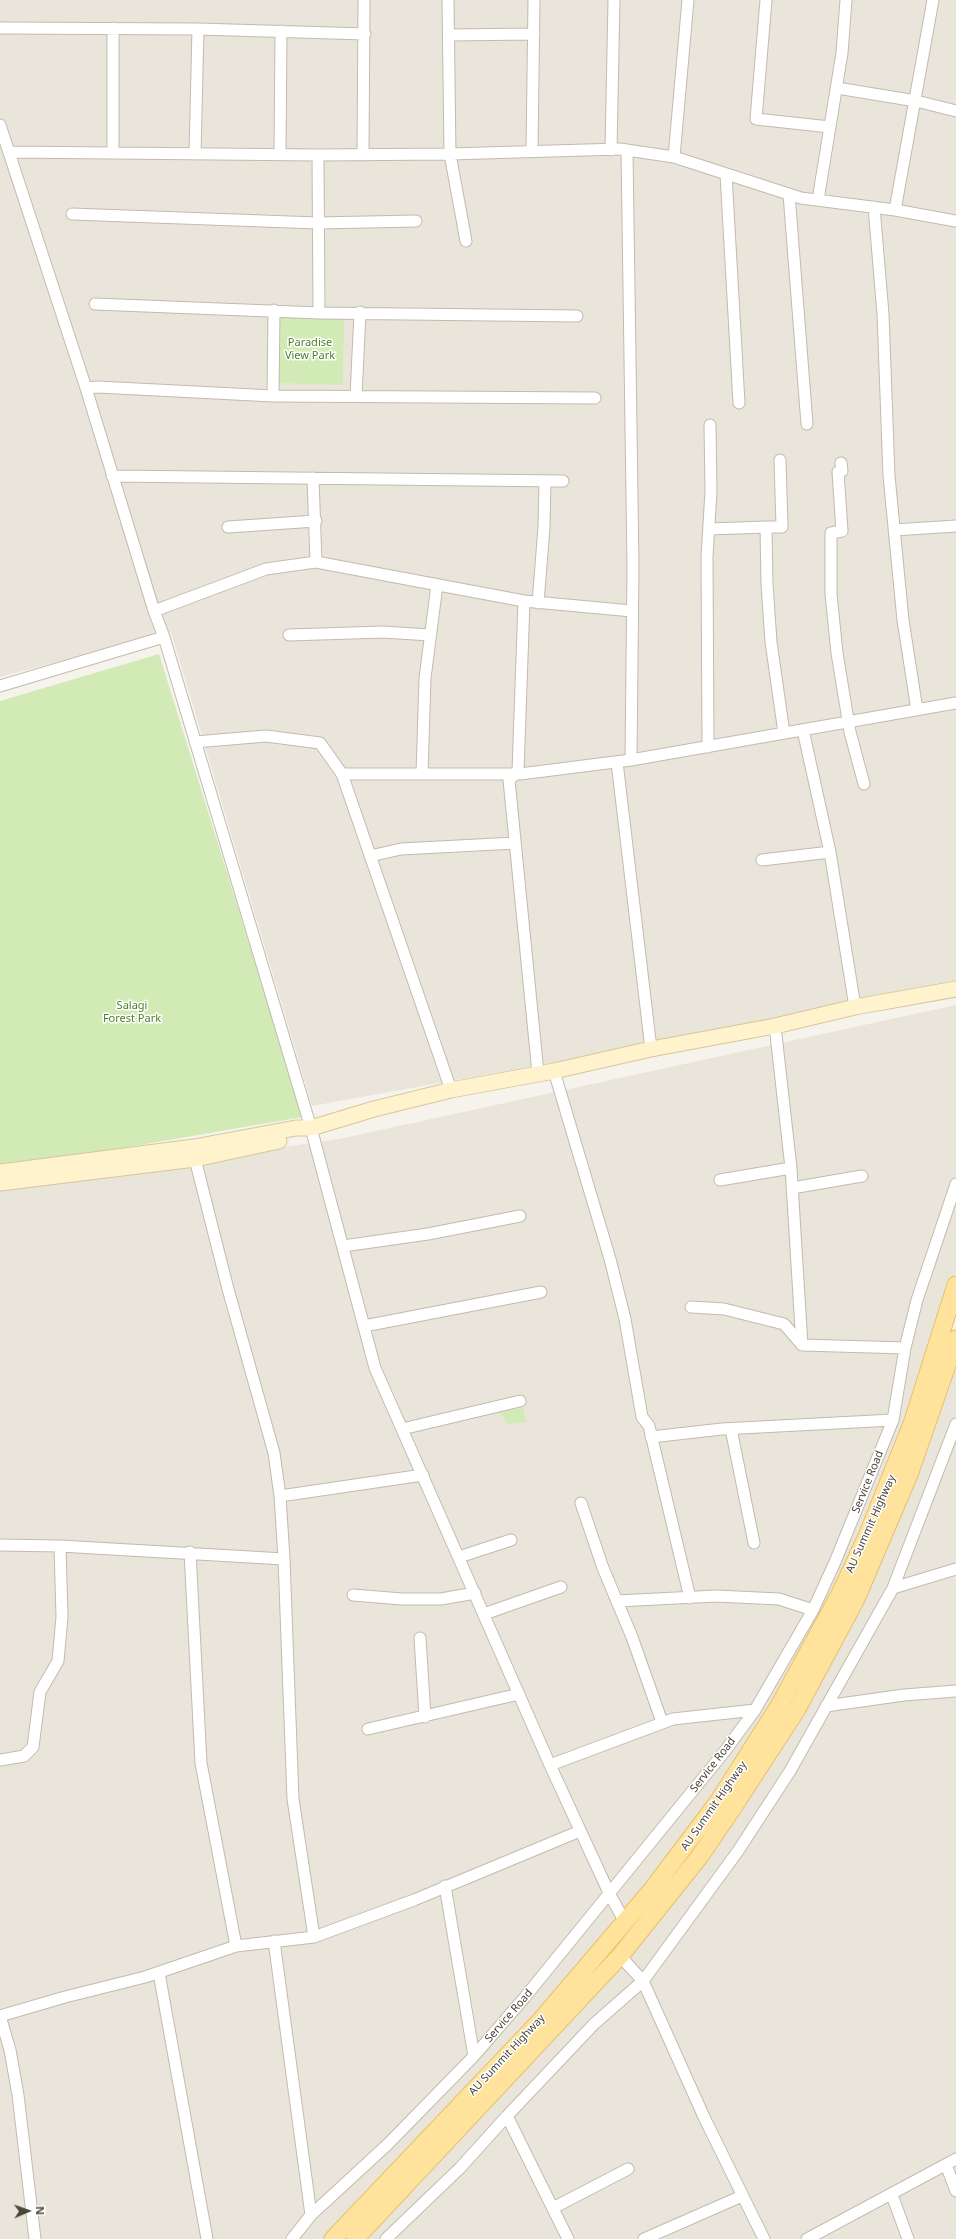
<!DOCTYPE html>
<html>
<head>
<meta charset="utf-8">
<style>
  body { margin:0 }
  #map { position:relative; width:956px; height:2239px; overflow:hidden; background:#f6f3ec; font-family:"Noto Sans",sans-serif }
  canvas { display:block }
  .north { position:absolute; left:8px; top:2191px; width:40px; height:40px; -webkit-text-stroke:3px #fff; paint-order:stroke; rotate:88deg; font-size:11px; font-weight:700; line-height:16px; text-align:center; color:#4b4439 }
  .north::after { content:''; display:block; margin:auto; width:14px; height:18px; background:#4b4439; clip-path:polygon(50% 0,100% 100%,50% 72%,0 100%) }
</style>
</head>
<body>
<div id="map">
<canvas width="956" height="2239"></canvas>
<div class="north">N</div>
</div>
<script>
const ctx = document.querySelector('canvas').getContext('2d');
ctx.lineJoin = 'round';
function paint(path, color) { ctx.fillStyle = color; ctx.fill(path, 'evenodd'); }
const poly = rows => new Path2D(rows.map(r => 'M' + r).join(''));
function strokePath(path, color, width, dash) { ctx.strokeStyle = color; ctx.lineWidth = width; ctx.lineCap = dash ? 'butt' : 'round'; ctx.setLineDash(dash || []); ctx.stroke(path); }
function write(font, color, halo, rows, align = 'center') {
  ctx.font = font + ' "Noto Sans",sans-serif'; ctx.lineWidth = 3; ctx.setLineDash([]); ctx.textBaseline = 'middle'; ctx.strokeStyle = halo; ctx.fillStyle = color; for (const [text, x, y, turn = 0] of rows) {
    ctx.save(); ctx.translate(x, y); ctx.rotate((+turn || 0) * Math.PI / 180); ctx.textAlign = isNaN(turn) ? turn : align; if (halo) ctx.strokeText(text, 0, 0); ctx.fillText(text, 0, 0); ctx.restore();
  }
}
const residential = poly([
  [0,0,956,0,956,990,312,1106,171,632,0,677],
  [956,1005,956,1272,922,1389,789,1688,678,1853,550,2003,330,2239,0,2239,0,1189,339,1139],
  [956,1352,956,2239,350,2239,648,1931,740,1814,830,1659]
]);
const green = poly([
  [278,314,344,315,343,385,277,383],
  [159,654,303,1117,0,1169,0,701],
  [523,1408,526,1422,511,1424,506,1423,504,1417,498,1412]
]);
const street = poly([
  [448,0,450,154,466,241],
  [766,0,756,119,830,127],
  [0,28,198,29,365,34],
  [449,35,534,34],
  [837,88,916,101,956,111],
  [0,125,86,388,154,611,164,637,311,1128,375,1368,550,1765,610,1895,625,1922],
  [611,150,614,0],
  [532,151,534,0],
  [627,151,633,566,631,760],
  [9,152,318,155,450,154,620,149,674,157,801,198,895,210,956,221],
  [113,153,113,28],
  [195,154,198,29],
  [280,155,281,31],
  [318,155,319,313],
  [363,155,364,0],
  [674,157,688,0],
  [726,174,739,403],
  [789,194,807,424],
  [818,200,842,53,846,0],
  [874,207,883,314,889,476,903,620,917,710],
  [895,210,933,0],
  [72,214,317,223,416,221],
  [95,304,319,313,577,316],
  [86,388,98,387,273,396,595,398],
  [273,396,274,310],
  [356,396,360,312],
  [780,460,782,527,766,527,767,584,771,642,784,733],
  [841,463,842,471,838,472,842,531,831,533,831,594,837,653,850,732,864,784],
  [112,476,563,481],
  [313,478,316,562],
  [228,527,316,521],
  [709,529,766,527],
  [894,530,956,526],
  [524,601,518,771,509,780,538,1073],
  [538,603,544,527,545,481],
  [154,611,266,569,316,562,524,601,632,611],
  [289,635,383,632,430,635],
  [0,686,164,637],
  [803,730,830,852,855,1007],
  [195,742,266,736,320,743,342,774,451,1090],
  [708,747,707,557,711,491,710,425],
  [617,762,651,1049],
  [342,774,520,774,631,760,956,703],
  [422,774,425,678,437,585],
  [370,856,401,849,515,843],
  [762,860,830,852],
  [775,1026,791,1168,802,1345],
  [554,1071,610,1259,625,1319,642,1417,649,1426,690,1598],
  [195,1159,228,1289,274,1453,280,1496,284,1559,293,1799,314,1937],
  [720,1180,791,1168],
  [792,1188,862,1176],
  [343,1246,428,1234,520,1216],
  [691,1307,724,1309,784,1324,802,1345,905,1348],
  [364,1326,541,1292],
  [402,1429,520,1401],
  [731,1429,754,1543],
  [651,1437,722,1429,893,1420],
  [280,1496,423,1475],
  [581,1503,603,1568,632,1637,662,1722],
  [0,1545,60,1546,284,1559],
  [190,1552,201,1763,236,1946],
  [459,1557,511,1540],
  [893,1588,956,1569],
  [353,1595,402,1599,441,1599,475,1593],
  [617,1601,716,1596,779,1599,813,1610],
  [484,1614,561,1587],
  [420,1638,425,1717],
  [826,1706,904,1695,956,1691],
  [368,1729,519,1694],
  [0,1760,24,1756,33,1747,40,1692,58,1661,62,1617,60,1546],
  [550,1765,673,1719,755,1710],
  [445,1886,474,2056],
  [274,1941,311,2215],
  [620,1956,643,1981,704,2117,764,2239],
  [159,1973,207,2239],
  [0,2016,65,1997,145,1977,236,1946,314,1937,414,1900,580,1831],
  [0,2016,10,2050,18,2095,35,2239],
  [507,2116,568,2239],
  [946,2165,956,2191],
  [892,2195,908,2239],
  [553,2208,628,2169],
  [292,2239,311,2215,388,2144,474,2056,525,1997,725,1751,755,1710,813,1610,835,1562,893,1420,905,1348,917,1300,956,1184],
  [386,2239,460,2168,507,2116,594,2024,643,1981,738,1851,790,1771,893,1588,956,1424],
  [644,2239,742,2196],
  [807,2239,956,2159]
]);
const secondary = poly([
  [0,1172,194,1147,296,1128,311,1128,374,1109,451,1090,554,1071,651,1049,775,1026,855,1007,956,989],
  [0,1183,195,1159,279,1141]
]);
const primary = poly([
  [333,2239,541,2020,651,1891,718,1802,779,1706,840,1594,867,1536,912,1424,956,1285],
  [355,2239,620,1956,700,1856,732,1809,797,1709,856,1599,910,1472,956,1339]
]);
const parkNames = [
  ["Paradise",310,343],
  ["View Park",310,356],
  ["Salagi",132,1006],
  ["Forest Park",132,1019]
];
const streetNames = [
  ["Service Road",868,1482,-68],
  ["AU Summit Highway",871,1524,-66],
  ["Service Road",713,1765,-52],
  ["AU Summit Highway",714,1806,-55],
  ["Service Road",509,2016,-49],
  ["AU Summit Highway",507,2055,-47]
];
paint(residential, '#eae5da');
paint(green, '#d2eab5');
strokePath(street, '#c2bbae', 13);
strokePath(secondary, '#d6c79b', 17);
strokePath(primary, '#e6c16a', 19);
strokePath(street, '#fff', 11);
strokePath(secondary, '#fff3cd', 15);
strokePath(primary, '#ffe39c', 17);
write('11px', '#4a7f2a', '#fff', parkNames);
write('11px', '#4b4439', '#fff', streetNames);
</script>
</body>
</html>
